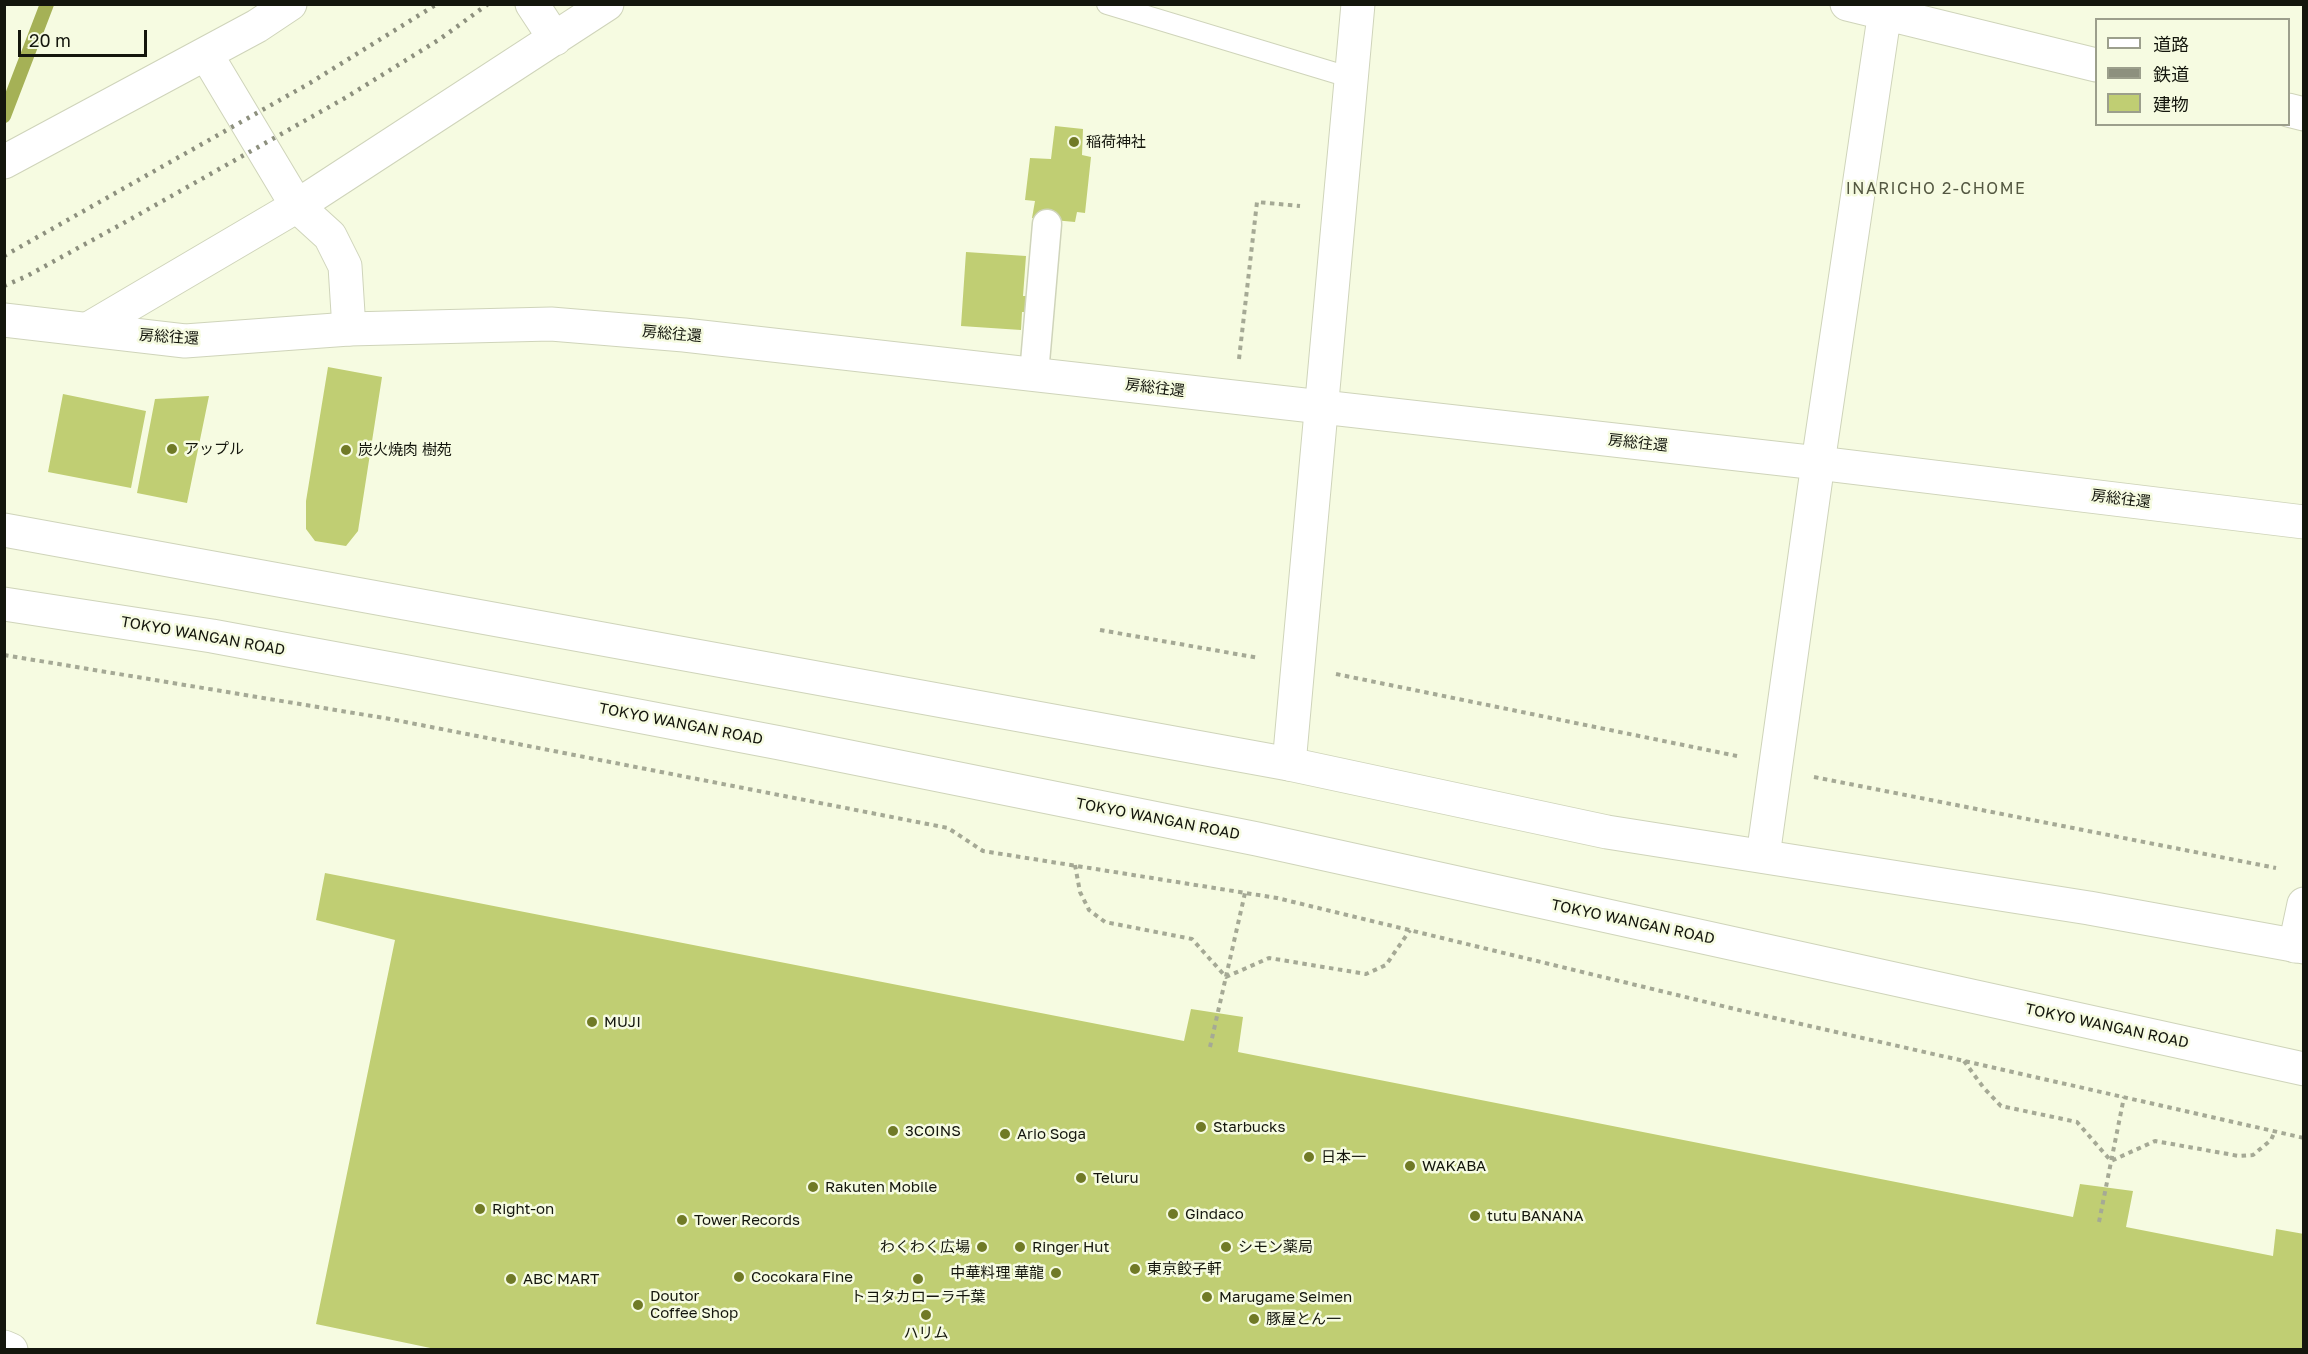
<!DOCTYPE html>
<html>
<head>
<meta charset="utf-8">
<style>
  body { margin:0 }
  #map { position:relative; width:2308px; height:1354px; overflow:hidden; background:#f6fbe1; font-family:"Golos Text","Noto Sans JP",sans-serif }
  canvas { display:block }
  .frame { position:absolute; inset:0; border:6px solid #14160d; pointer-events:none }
  .legend { position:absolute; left:2095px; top:18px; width:195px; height:108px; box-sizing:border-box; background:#f6fbe1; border:2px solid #9c9f8c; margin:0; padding:8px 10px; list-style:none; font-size:18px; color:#14160d }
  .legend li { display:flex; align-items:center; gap:12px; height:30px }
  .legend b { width:30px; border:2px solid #9c9f8c }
  .scale { position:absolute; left:18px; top:30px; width:129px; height:27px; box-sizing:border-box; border:3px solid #14160d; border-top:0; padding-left:8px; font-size:18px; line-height:21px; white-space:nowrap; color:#14160d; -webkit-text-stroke:4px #f6fbe1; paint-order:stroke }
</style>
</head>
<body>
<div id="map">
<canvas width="2308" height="1354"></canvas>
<div class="frame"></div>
<ul class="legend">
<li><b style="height:8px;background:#fff"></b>道路</li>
<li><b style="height:8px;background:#8d907e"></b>鉄道</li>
<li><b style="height:16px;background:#c0ce73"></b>建物</li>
</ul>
<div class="scale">20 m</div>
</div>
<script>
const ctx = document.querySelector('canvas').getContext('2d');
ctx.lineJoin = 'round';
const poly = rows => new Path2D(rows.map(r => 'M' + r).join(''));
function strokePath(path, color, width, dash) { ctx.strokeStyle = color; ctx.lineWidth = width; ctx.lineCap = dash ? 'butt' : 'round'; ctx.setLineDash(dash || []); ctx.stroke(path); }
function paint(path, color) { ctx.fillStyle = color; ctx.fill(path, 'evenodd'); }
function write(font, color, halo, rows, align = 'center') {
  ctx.font = font + ' "Golos Text","Noto Sans JP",sans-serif'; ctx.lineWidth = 5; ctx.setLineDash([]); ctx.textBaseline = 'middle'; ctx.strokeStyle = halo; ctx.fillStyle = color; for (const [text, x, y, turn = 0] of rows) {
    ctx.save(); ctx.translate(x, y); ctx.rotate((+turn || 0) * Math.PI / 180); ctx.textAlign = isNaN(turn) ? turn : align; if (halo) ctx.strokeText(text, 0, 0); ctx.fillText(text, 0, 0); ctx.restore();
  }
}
const stream = poly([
  [4,116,47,4]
]);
const building = poly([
  [1055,126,1083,129,1082,155,1091,157,1085,213,1077,212,1075,222,1032,218,1035,201,1025,200,1030,158,1051,159],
  [966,252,1026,256,1023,296,1029,296,1027,312,1022,312,1021,330,961,326],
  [328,367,382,377,358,531,346,546,315,541,306,529,306,501],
  [63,394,146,411,131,488,48,472],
  [209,396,187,503,137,493,155,399],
  [325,873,1184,1041,1191,1009,1243,1017,1238,1052,2073,1217,2080,1184,2133,1191,2126,1227,2273,1256,2276,1229,2304,1234,2304,1350,440,1350,316,1324,395,940,316,920]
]);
const path = poly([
  [1239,359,1257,202,1300,206],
  [1100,630,1259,658],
  [4,655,390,719,948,828,983,851,1277,898,1739,1010,2304,1138],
  [1336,674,1737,756],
  [1814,777,2276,868],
  [1075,865,1080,892,1089,910,1105,922,1192,939,1226,977,1269,958,1366,974,1386,965,1410,930],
  [1210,1047,1245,893],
  [1964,1061,1983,1087,2001,1106,2077,1122,2111,1161,2155,1141,2239,1156,2253,1155,2271,1140,2275,1131],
  [2099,1222,2124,1097]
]);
const service = poly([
  [1107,4,1352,78]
]);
const pedestrian = poly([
  [1034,374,1047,224]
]);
const minor = poly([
  [532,4,555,39],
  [1847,4,2096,65],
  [206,54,297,206,330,236,345,266,349,329],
  [2288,110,2304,114],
  [4,162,257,26,290,4],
  [88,329,297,206,607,4],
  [1289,764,1358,4],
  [1763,856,1818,463,1886,4],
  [2295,946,2304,904]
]);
const tertiary = poly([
  [4,320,185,341,349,329,551,324,684,335,1818,463,2304,522],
  [4,1347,11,1350]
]);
const trunk = poly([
  [4,530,1289,764,1607,832,2089,908,2304,947],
  [4,604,212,636,402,671,780,743,1257,839,2304,1069]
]);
const rail = poly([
  [4,256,310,83,437,4],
  [4,286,27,276,129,220,345,98,440,39,488,4]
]);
const markers = [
  [1074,142,6,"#707a26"],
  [172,449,6,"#707a26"],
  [346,450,6,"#707a26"],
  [592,1022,6,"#707a26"],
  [1201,1127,6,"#707a26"],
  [893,1131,6,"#707a26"],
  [1005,1134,6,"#707a26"],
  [1309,1157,6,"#707a26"],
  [1410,1166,6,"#707a26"],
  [1081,1178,6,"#707a26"],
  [813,1187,6,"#707a26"],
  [480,1209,6,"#707a26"],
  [1173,1214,6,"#707a26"],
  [1475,1216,6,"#707a26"],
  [682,1220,6,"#707a26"],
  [982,1247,6,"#707a26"],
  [1020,1247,6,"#707a26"],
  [1226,1247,6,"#707a26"],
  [1135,1269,6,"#707a26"],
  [1056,1273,6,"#707a26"],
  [739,1277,6,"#707a26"],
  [511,1279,6,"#707a26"],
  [918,1279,6,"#707a26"],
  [1207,1297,6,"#707a26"],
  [638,1305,6,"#707a26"],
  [926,1315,6,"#707a26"],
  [1254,1319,6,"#707a26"]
];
const poiNames = [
  ["稲荷神社",1086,142],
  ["アップル",184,449],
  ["炭火焼肉 樹苑",358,450],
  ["MUJI",604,1022],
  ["Starbucks",1213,1127],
  ["3COINS",905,1131],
  ["Ario Soga",1017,1134],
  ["日本一",1321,1157],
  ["WAKABA",1422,1166],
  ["Teluru",1093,1178],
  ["Rakuten Mobile",825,1187],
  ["Right-on",492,1209],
  ["Gindaco",1185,1214],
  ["tutu BANANA",1487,1216],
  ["Tower Records",694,1220],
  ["わくわく広場",970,1247,"right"],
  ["Ringer Hut",1032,1247],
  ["シモン薬局",1238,1247],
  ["東京餃子軒",1147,1269],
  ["中華料理 華龍",1044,1273,"right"],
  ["Cocokara Fine",751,1277],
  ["ABC MART",523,1279],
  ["Doutor",650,1296],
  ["Coffee Shop",650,1313],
  ["トヨタカローラ千葉",918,1297,"center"],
  ["Marugame Seimen",1219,1297],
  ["豚屋とん一",1266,1319],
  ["ハリム",926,1333,"center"]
];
const streetNames = [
  ["房総往還",672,334,5],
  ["房総往還",169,337,4],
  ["房総往還",1155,388,7],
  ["房総往還",1638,443,6],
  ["房総往還",2121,499,7],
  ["TOKYO WANGAN ROAD",203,636,10],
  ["TOKYO WANGAN ROAD",681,724,11],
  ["TOKYO WANGAN ROAD",1158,819,11],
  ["TOKYO WANGAN ROAD",1633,922,12],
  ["TOKYO WANGAN ROAD",2107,1026,12]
];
const neighbourhoodNames = [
  ["INARICHO 2-CHOME",1936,189]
];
strokePath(stream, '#a5b156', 14);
paint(building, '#c0ce73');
strokePath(service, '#cfd4ba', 22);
strokePath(pedestrian, '#cfd4ba', 31);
strokePath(minor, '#cfd4ba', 35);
strokePath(tertiary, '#cfd4ba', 35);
strokePath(trunk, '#cfd4ba', 35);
strokePath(path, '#a5a995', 4, [4.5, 4.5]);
strokePath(service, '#fff', 20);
strokePath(pedestrian, '#fff', 28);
strokePath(minor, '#fff', 33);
strokePath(tertiary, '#fff', 33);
strokePath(trunk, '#fff', 33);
strokePath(rail, '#8d907e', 4.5, [3, 6]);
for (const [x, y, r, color] of markers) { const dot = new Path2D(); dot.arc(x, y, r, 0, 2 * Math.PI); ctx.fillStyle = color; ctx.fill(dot); strokePath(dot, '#f6fbe1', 2); }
write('15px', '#14160d', '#f6fbe1', poiNames, 'left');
write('15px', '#14160d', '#f6fbe1', streetNames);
ctx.letterSpacing = '1.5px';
write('16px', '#535741', '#f6fbe1', neighbourhoodNames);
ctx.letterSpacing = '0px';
</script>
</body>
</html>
